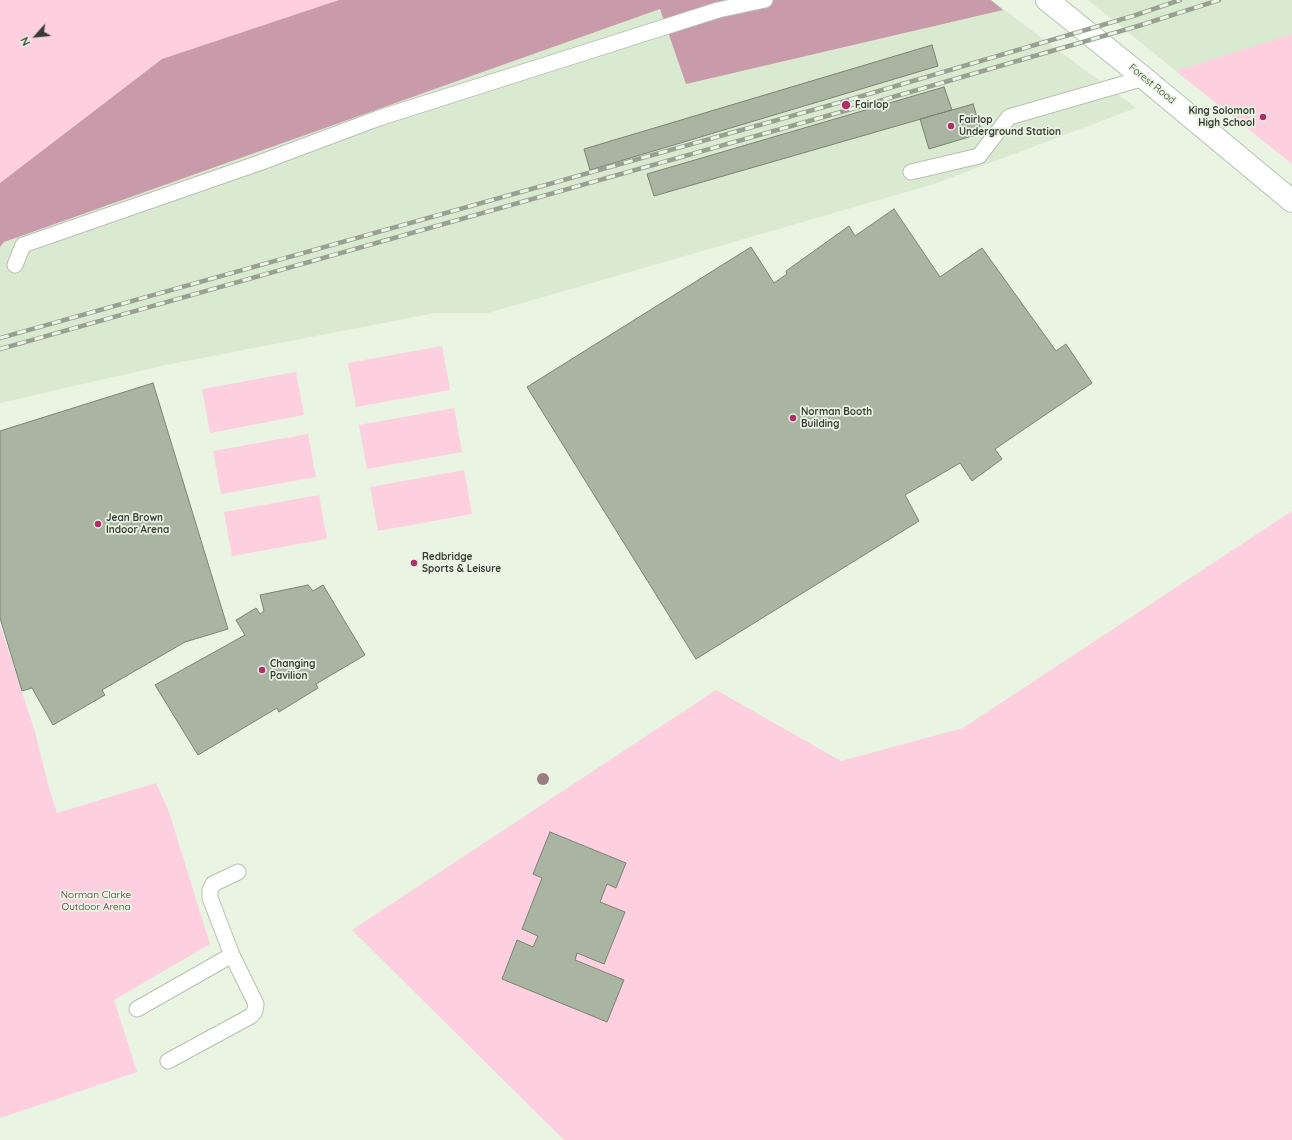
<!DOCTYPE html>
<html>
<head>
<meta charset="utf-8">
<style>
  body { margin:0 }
  #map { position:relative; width:1292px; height:1140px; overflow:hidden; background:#e9f4e3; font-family:Quicksand,sans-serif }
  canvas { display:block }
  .north { position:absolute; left:16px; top:16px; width:40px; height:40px; -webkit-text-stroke:3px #e9f4e3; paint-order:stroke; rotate:243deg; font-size:11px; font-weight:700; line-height:16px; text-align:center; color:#383c35 }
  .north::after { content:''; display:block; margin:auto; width:14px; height:18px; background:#383c35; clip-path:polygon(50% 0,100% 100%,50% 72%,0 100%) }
</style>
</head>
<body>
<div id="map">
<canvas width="1292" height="1140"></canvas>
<div class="north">N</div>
</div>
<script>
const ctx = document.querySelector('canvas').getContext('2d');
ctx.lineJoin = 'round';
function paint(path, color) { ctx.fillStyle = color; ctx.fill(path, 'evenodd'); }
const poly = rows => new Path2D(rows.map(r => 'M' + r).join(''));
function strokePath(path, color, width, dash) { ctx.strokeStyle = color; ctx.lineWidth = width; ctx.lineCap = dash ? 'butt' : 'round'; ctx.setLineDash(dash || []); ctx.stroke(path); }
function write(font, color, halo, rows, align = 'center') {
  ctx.font = font + ' Quicksand,sans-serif'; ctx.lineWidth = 3.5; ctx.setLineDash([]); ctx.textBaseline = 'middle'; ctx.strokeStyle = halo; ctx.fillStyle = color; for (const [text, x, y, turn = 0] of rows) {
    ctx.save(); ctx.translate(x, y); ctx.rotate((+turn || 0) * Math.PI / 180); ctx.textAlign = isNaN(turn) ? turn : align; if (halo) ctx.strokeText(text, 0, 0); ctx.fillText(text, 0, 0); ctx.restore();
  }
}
const built = poly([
  [451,0,991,0,1136,108,934,184,488,313,435,313,166,365,0,403,0,190],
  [1088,0,1292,0,1292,164,1176,71]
]);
const green = poly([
  [0,0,339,0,162,59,0,183],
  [1292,34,1292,164,1176,71],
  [442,346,450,390,356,407,348,363],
  [296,372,304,415,210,433,202,389],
  [454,408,462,452,367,469,359,425],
  [308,434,316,477,221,494,213,451],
  [464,470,472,514,378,531,370,487],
  [319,495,327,539,232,556,224,512],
  [1292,511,1292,1140,564,1140,352,930,716,690,841,761,963,728],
  [0,625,35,732,49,788,57,813,156,783,169,812,210,944,114,1000,137,1072,0,1118]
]);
const forest = poly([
  [339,0,991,0,1003,10,686,84,660,9,4,242,0,247,0,183,162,59]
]);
const building = poly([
  [932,45,938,66,590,170,584,149,932,45],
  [944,87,952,110,654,196,647,174,944,87],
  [973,104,982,133,929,149,920,119,973,104],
  [894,209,940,277,982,248,1056,351,1066,344,1092,383,995,449,1002,459,972,481,960,463,905,495,919,521,696,659,527,387,751,247,774,283,787,274,786,271,849,226,855,236,894,209],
  [153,383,228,629,185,642,102,690,105,695,53,725,32,688,22,691,0,618,0,431,153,383],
  [308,585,313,591,323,585,365,655,316,684,318,688,279,712,277,708,198,755,155,685,245,635,236,620,256,608,260,614,264,611,260,595,308,585],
  [550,832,626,863,616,888,607,884,600,902,625,912,604,964,577,953,575,960,624,980,607,1022,502,979,517,940,533,947,538,936,522,929,542,878,533,874,550,832]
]);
const service = poly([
  [911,172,979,156,1009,117,1144,78],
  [15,265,23,245,259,163,379,118,718,10,765,0],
  [137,1009,232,955],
  [168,1061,251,1016,255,1011,256,1004,232,955,210,898,210,890,213,884,238,872]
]);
const tertiary = poly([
  [1047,0,1144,78,1292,201]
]);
const rail = poly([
  [0,338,845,101,1133,16,1180,0],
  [0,349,848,110,1138,26,1219,0]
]);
const trees = [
  [543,779]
];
const markers = [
  [846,105,5,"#b42c6c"],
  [1263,117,4,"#b42c6c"],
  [951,126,4,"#b42c6c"],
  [793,418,4,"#b42c6c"],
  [98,524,4,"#b42c6c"],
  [414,563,4,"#b42c6c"],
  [262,670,4,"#b42c6c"]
];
const streetNames = [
  ["Forest Road",1152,84,39]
];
const poiNames = [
  ["Fairlop",855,105],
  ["King Solomon",1255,111,"right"],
  ["High School",1255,123,"right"],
  ["Fairlop",959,120],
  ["Underground Station",959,132],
  ["Norman Booth",801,412],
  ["Building",801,424],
  ["Jean Brown",106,518],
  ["Indoor Arena",106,530],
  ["Redbridge",422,557],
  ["Sports & Leisure",422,569],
  ["Changing",270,664],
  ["Pavilion",270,676]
];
const parkNames = [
  ["Norman Clarke",96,895],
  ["Outdoor Arena",96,907]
];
paint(built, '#daead1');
paint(green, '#fed0df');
paint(forest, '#c99aaa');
paint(building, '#a9b4a3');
strokePath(building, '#7a8474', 1);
strokePath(service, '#b6c1b0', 17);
strokePath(tertiary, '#b6c1b0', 24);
strokePath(service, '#fff', 15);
strokePath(tertiary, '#fff', 22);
strokePath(rail, '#98a093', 4.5);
strokePath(rail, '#e9f4e3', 3, [9]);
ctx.fillStyle = '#997e84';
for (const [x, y] of trees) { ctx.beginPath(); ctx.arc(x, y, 6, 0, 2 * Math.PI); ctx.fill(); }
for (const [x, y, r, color] of markers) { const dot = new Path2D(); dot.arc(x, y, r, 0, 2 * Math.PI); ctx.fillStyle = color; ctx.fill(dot); strokePath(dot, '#e9f4e3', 1.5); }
write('10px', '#383c35', '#e9f4e3', streetNames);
write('bold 10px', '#383c35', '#e9f4e3', poiNames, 'left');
write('10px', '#581e36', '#e9f4e3', parkNames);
</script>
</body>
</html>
